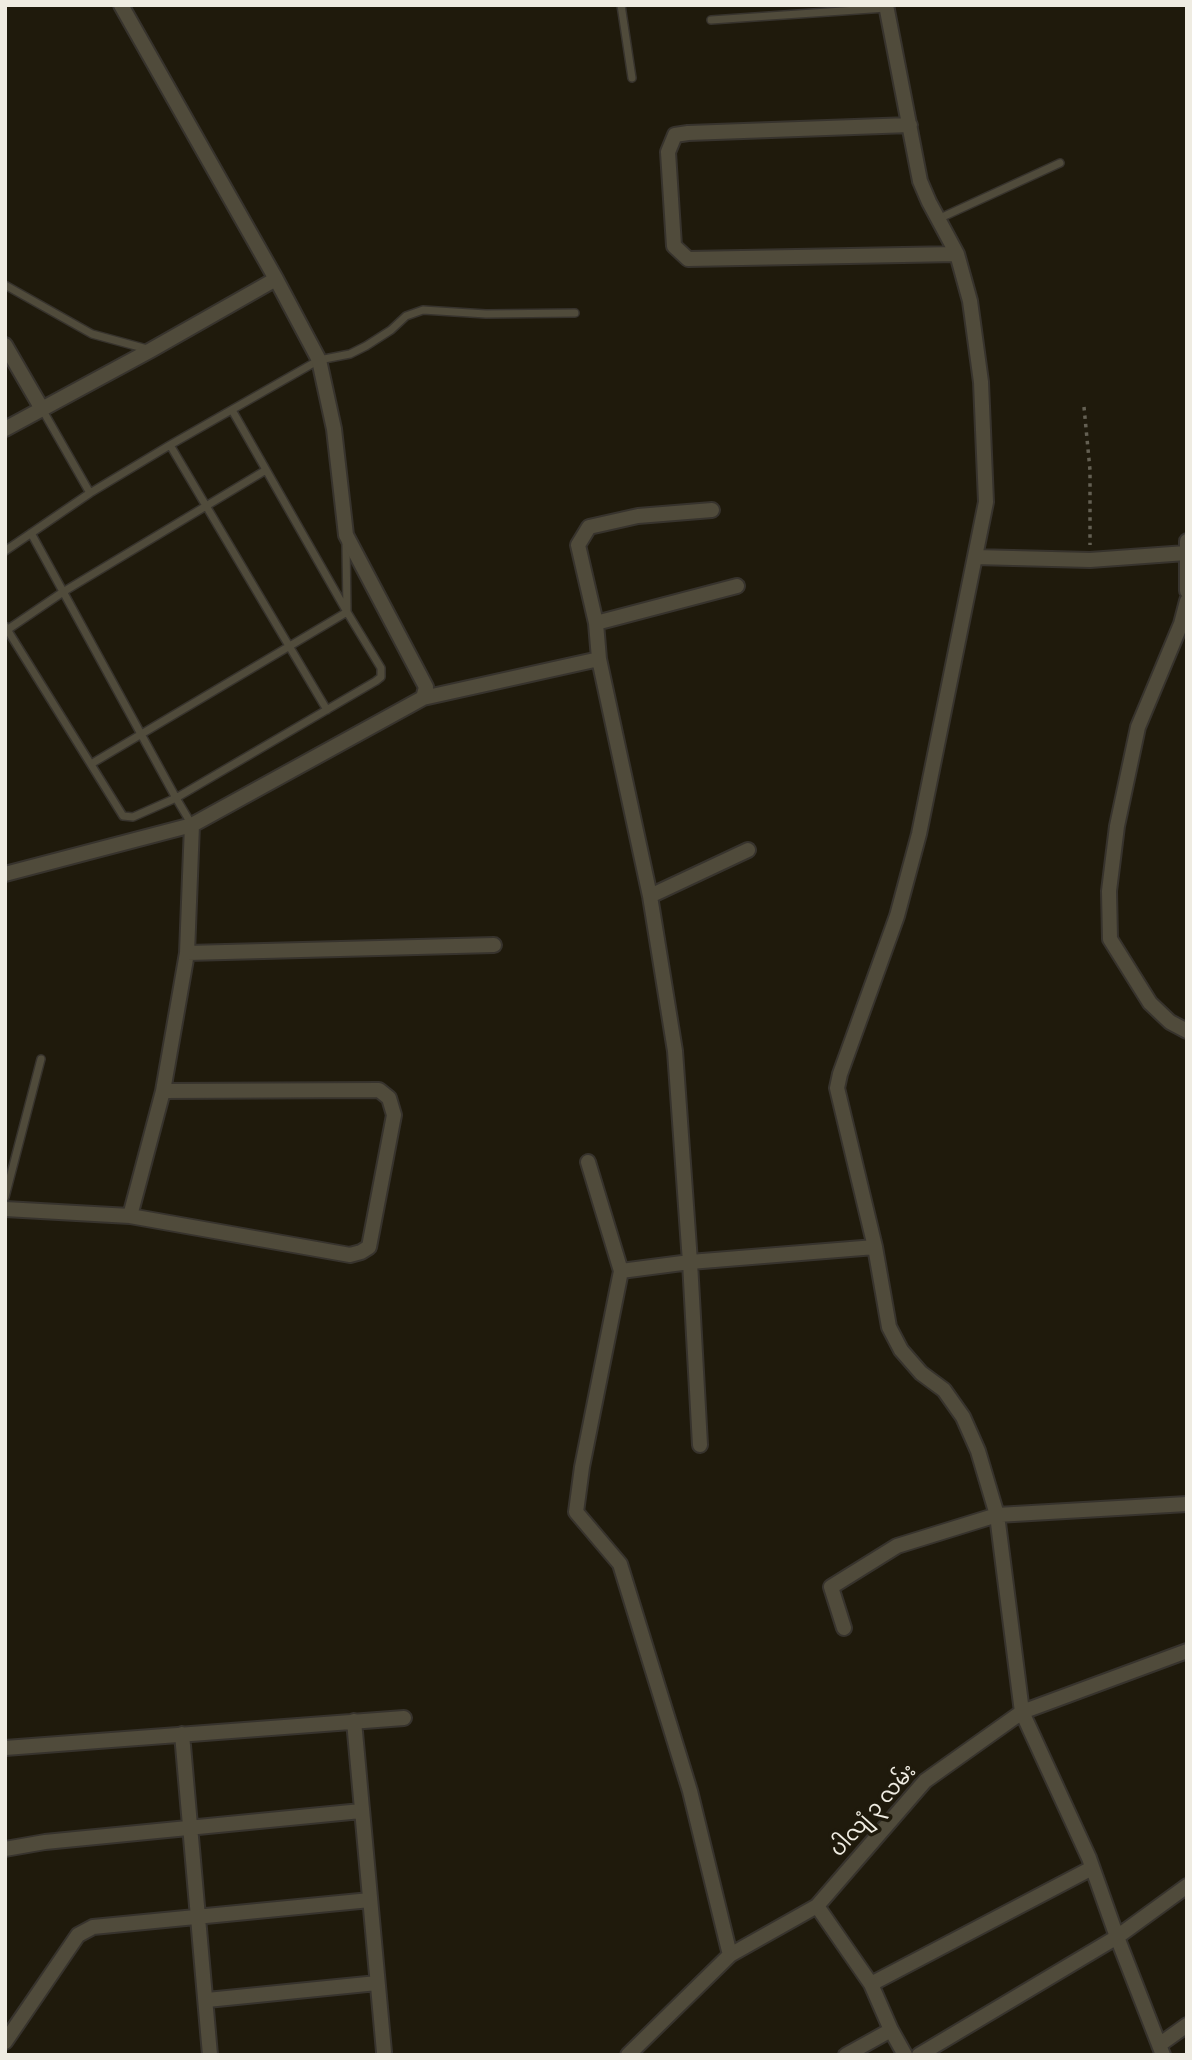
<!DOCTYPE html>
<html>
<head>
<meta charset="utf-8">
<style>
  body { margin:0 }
  #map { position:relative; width:1192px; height:2060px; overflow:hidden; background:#1f1a0c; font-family:Signika,sans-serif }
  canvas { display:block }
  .frame { position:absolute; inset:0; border:7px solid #efece2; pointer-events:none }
</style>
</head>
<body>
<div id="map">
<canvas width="1192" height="2060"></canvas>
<div class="frame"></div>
</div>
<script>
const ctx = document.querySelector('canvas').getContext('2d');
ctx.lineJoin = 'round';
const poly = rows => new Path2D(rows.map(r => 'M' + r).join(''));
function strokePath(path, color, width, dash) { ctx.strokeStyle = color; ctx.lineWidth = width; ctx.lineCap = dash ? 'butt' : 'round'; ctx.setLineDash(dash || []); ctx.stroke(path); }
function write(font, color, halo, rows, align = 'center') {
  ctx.font = font + ' Signika,"Noto Sans Myanmar",sans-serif'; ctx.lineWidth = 7; ctx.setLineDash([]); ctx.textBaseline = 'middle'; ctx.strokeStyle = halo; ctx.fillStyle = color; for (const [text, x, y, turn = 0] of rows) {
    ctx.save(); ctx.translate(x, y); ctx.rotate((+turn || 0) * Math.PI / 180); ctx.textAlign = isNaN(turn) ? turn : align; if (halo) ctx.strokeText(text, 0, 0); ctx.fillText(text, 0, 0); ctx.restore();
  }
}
const path = poly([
  [1084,407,1090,470,1090,545]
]);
const lane = poly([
  [621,5,632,78],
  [711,20,886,8],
  [938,219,1060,163],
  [5,285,92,334,147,349],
  [42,409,90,493],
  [170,445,327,710],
  [31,533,176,798,376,681,381,677,381,668,347,612,232,410],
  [5,551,90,493,170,445,319,360,350,354,366,346,391,330,406,316,423,310,486,314,575,313],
  [5,626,123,816,133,817,176,798,192,825],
  [7,630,63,592,266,470],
  [91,764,347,612,346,543],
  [5,1197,41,1059]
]);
const street = poly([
  [886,5,920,181,929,202,957,254,970,301,981,382,986,502,919,834,897,916,840,1074,837,1088,875,1247,889,1327,901,1350,921,1373,944,1390,963,1417,978,1451,997,1515,1022,1712,1089,1858,1117,1937,1163,2055],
  [910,125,688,133,675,135,668,152,674,246,688,259,957,254],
  [5,345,42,409],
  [5,429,151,350,276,279],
  [1187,541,1187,591],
  [975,557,1090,560,1186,553],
  [1187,601,1181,624,1138,727,1117,826,1109,891,1110,939,1150,1003,1170,1022,1187,1031],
  [596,623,737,586],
  [423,698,599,659],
  [5,874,192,825,423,698,426,687,346,535,334,429,319,360,276,279,121,5],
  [650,896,748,850],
  [187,953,494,945],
  [588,1162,621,1271,582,1467,576,1512,620,1564,690,1791,730,1955],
  [5,1209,130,1216,163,1091,187,953,192,825],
  [130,1216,350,1255,361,1252,369,1247,394,1115,389,1098,379,1090,163,1091],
  [621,1271,690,1262,875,1247],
  [700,1445,690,1262,675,1051,650,896,599,659,596,623,578,545,589,527,638,516,712,510],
  [844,1628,831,1587,897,1546,997,1515,1187,1504],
  [354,1721,384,2052],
  [182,1734,210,2055],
  [5,1748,404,1718],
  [5,1849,45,1842,361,1811],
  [817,1906,871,1984,891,2030,905,2055],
  [871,1984,1092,1868],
  [207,2000,377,1983],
  [5,2042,78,1935,93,1927,370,1900],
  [1159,2045,1187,2025],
  [628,2055,730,1955,817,1906,925,1781,1022,1712,1187,1651],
  [846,2055,891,2030],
  [919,2055,1117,1937,1187,1886]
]);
const streetNames = [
  ["ပါလျံ ၃ လမ်း",874,1811,-48]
];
strokePath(lane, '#37332d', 10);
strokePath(street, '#37332d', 18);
strokePath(path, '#646053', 3.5, [3.5, 5]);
strokePath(lane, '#504b3b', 7);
strokePath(street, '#504b3b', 14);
write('21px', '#efece2', '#1f1a0c', streetNames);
</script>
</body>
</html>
